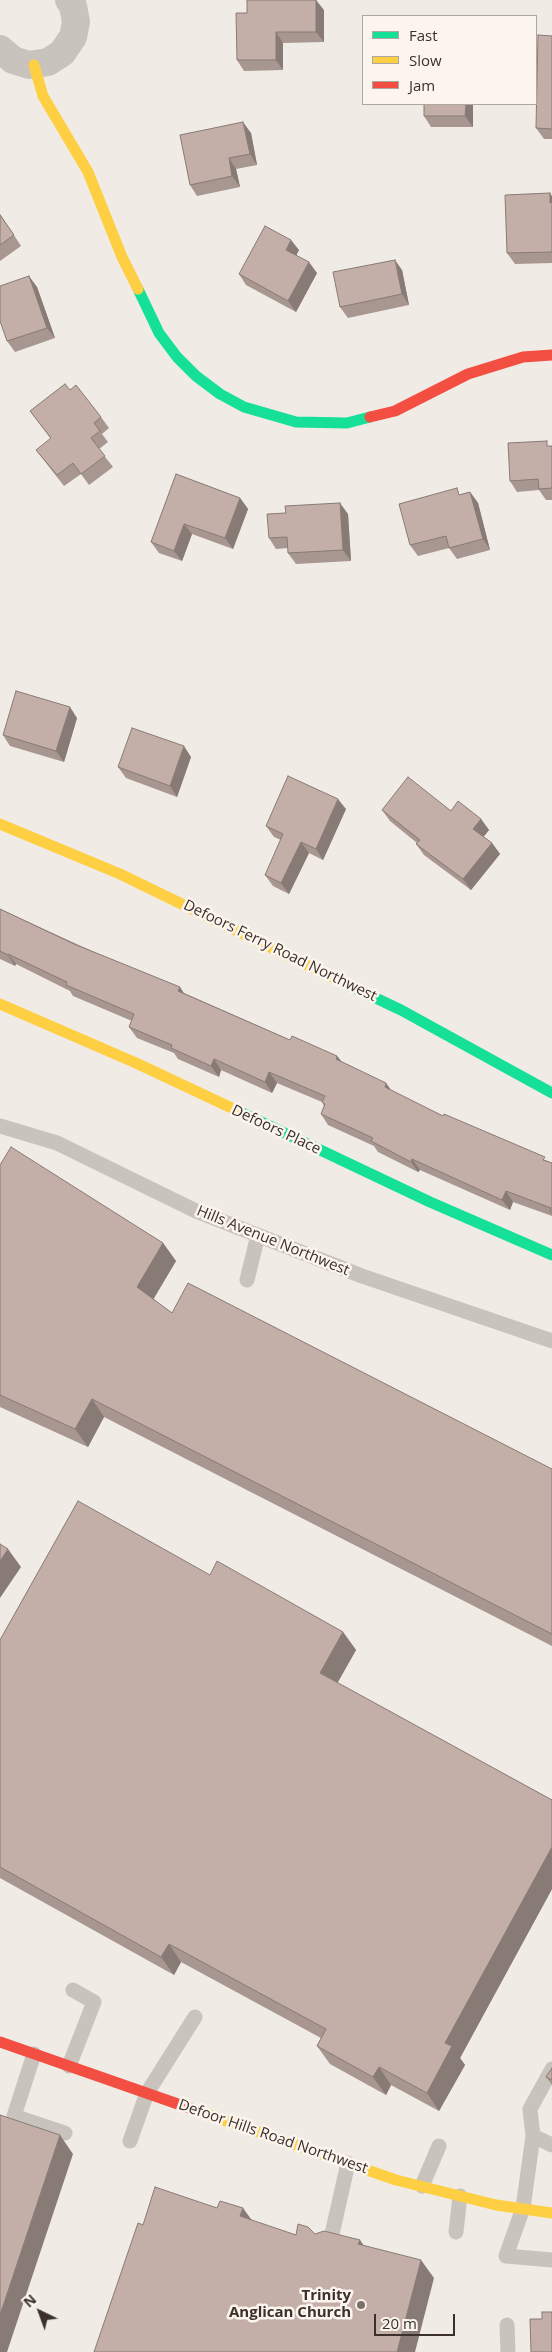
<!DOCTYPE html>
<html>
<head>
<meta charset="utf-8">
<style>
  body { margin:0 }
  #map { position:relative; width:552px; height:2352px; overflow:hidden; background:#f0ebe5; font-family:"Open Sans",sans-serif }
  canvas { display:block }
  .legend { position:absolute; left:362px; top:15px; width:175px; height:90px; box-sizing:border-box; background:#fbf5ee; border:1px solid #aea6a0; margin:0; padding:6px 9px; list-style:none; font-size:15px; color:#3b302b }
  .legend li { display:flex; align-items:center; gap:10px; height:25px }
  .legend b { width:25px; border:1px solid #aea6a0 }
  .north { position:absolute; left:15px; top:2287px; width:50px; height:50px; -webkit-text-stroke:4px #fbf5ee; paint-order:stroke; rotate:318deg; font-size:14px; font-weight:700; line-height:20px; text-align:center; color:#3b302b }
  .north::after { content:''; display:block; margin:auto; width:18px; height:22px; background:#3b302b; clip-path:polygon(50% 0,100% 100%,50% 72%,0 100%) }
  .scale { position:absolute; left:374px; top:2314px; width:81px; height:22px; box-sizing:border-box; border:2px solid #3b302b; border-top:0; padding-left:6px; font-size:15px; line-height:18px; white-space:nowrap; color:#3b302b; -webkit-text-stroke:4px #fbf5ee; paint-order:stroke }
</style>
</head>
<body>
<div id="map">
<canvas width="552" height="2352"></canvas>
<ul class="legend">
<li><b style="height:6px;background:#16e098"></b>Fast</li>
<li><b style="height:6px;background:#ffcf43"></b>Slow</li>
<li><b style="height:6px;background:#f24e42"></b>Jam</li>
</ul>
<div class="north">N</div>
<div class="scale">20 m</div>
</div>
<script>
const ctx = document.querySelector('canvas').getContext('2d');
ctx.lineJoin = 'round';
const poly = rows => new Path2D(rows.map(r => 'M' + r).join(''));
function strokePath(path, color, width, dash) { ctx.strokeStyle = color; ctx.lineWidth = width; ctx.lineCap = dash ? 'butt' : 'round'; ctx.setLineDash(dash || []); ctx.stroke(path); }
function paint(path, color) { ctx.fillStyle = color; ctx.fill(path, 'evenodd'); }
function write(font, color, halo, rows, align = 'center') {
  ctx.font = font + ' "Open Sans",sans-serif'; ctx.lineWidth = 5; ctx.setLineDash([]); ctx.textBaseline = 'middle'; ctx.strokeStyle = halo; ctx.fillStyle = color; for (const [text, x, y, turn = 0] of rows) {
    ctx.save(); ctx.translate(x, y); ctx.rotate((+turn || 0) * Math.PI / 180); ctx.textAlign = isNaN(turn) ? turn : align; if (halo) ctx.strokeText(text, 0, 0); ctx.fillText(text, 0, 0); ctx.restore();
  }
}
const lane = poly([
  [0,1126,57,1143,196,1211,362,1276,552,1341],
  [247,1280,258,1235],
  [34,2054,14,2116,65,2133],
  [69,2066,94,2002,73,1990],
  [552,2069,530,2109,533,2136,552,2145],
  [533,2136,523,2208,506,2256,552,2260],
  [130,2141,147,2093,195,2017],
  [422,2186,439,2146],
  [456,2232,460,2196],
  [330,2243,348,2163],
  [507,2325,508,2352]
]);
const street = poly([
  [0,49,13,60,29,65,48,62,62,53,73,37,76,22,73,6,69,0]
]);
const fast = poly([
  [138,289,159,333,177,357,196,376,220,394,244,407,296,422,347,423,370,417],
  [344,983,401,1010,552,1093],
  [238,1111,430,1202,552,1255]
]);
const slow = poly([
  [34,65,43,96,88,172,122,257,138,289],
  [0,824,120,874,344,983],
  [0,1004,136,1063,238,1111],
  [195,2110,396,2180,496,2205,552,2213]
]);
const jam = poly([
  [370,417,395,411,468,374,523,357,552,355],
  [0,2042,195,2110]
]);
const wall = poly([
  [324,10,324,42,283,43,283,70,244,71,237,60,247,13],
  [552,36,552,139,544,139,536,128],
  [424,104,473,104,473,127,431,127,424,116],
  [251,133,257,165,236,169,240,187,197,196,190,185],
  [552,196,552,263,515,264,507,253],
  [0,214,21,246,0,261],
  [299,250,296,255,317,273,296,312,246,285,239,274],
  [402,270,409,305,348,318,340,307],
  [37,287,55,338,15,352,7,341],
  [70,390,101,417,109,428,102,434,108,442,99,449,113,467,89,485,81,474,64,486,36,450,51,439,30,411],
  [551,446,552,446,552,500,546,500,539,490,517,492,510,481],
  [176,474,240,498,248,509,233,549,192,534,182,561,159,553,151,542],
  [470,492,478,503,490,550,457,559,449,548,418,556,410,545,462,494],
  [348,514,351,561,296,564,288,553,288,548,276,549,269,538],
  [77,718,64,762,10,746,3,735],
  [191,757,177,797,126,778,118,767],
  [346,809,323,860,309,853,289,894,273,886,265,875,281,840,274,837,266,826],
  [382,810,451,811,481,819,489,830,483,837,492,843,500,854,471,890,424,855,416,844,417,843,390,821],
  [0,909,184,993,290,1040,337,1056,342,1062,391,1091,443,1116,552,1163,552,1216,513,1202,510,1210,420,1170,418,1172,378,1152,374,1146,328,1125,321,1114,324,1106,322,1102,277,1083,272,1093,221,1070,219,1077,178,1059,174,1053,137,1038,129,1027,132,1021,73,996,70,991,16,964,15,966,0,959],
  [0,1165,163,1243,176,1261,153,1299,172,1313,552,1469,552,1646,104,1417,88,1447,0,1407],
  [210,1575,343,1632,356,1650,337,1683,552,1800,552,1889,460,2058,465,2065,439,2111,391,2085,386,2095,330,2064,317,2046,321,2038,181,1962,174,1975,0,1878,0,1640],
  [552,2068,552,2085,546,2077]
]);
const shadedWall = poly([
  [316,0,324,10,324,42,316,32],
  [276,32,283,43,283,70,276,60],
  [466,104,473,104,473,127,465,116],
  [243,122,251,133,257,165,250,154],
  [229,158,236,169,240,187,232,176],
  [550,193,552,196,552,205,550,203],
  [291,240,299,250,294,260,286,250],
  [395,260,402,270,409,305,402,294],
  [309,262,317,273,296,312,288,301],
  [29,276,37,287,55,338,47,328],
  [470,492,478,503,490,550,483,539],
  [240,498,248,509,233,549,225,538],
  [340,503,348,514,351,561,343,550],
  [184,524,192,534,182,561,174,551],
  [70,707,77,718,64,762,56,751],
  [184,746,191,757,177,797,170,786],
  [338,799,346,809,323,860,316,849],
  [481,819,489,830,481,840,473,829],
  [301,842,309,853,289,894,281,883],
  [492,843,500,854,471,890,463,879],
  [8,954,16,964,15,966,8,955],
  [180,987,187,998,178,991],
  [337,1056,345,1066,336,1059],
  [214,1059,221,1070,219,1077,211,1066],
  [269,1072,277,1083,272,1093,265,1082],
  [386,1083,394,1094,385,1087],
  [412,1159,420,1170,418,1172,411,1162],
  [506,1191,513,1202,510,1210,502,1200],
  [163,1243,176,1261,150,1305,137,1287],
  [92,1399,104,1417,88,1447,75,1429],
  [8,1549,21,1567,0,1598,0,1561],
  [343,1632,356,1650,333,1691,320,1673],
  [552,1847,552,1889,460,2058,465,2065,439,2111,427,2093,445,2043],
  [169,1944,181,1962,174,1975,161,1957],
  [379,2067,391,2085,386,2095,373,2077],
  [60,2135,73,2154,7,2352,0,2352,0,2315],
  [243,2208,256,2226,240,2216],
  [360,2240,372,2258,358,2244],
  [421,2260,434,2278,415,2352,397,2352]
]);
const building = poly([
  [247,0,316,0,316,32,276,32,276,60,237,60,236,13,247,13,247,0],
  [538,35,552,36,552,129,536,128,538,35],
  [424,104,466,104,465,116,424,116,424,104],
  [243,122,250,154,229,158,232,176,190,185,180,135,243,122],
  [550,193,550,203,552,202,552,252,507,253,505,195,550,193],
  [0,215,14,235,0,245,0,215],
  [265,226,291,240,286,250,309,262,288,301,239,274,265,226],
  [395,260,402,294,340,307,333,272,395,260],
  [29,276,47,328,7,341,0,321,0,286,29,276],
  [65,384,70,390,76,385,101,417,94,423,100,431,91,438,105,456,81,474,73,463,57,475,36,450,51,438,30,411,65,384],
  [547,441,547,446,552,446,552,488,539,489,538,479,510,481,508,443,547,441],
  [176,474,240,498,225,538,184,524,174,551,151,542,176,474],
  [457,488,459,495,470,492,483,539,449,548,446,536,410,545,399,504,457,488],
  [340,503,343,550,288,553,287,537,269,538,267,514,286,513,285,506,340,503],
  [16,691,70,707,56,751,3,735,16,691],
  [132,728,184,746,170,786,118,767,132,728],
  [288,776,338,799,316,849,301,842,281,883,265,875,283,834,266,826,288,776],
  [408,777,451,811,458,801,481,819,473,829,492,843,463,879,416,844,420,840,382,810,408,777],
  [0,909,74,944,180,987,178,991,290,1040,292,1036,337,1056,336,1059,386,1083,385,1087,443,1116,444,1114,545,1157,543,1160,552,1163,552,1213,550,1212,551,1208,506,1191,502,1200,412,1159,411,1162,371,1141,373,1138,321,1114,325,1104,322,1102,325,1096,269,1072,265,1082,214,1059,211,1066,171,1048,172,1045,129,1027,134,1014,66,985,67,982,8,954,8,955,0,951,0,909],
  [11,1147,163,1243,137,1287,172,1313,188,1283,552,1469,552,1634,92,1399,75,1429,0,1395,0,1165,11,1147],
  [78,1501,210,1575,217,1561,343,1632,320,1673,552,1800,552,1847,445,2043,452,2046,427,2093,379,2067,373,2077,317,2046,326,2029,169,1944,161,1957,0,1867,0,1640,78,1501],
  [0,1544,8,1549,0,1561,0,1544],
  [552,2068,552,2080,546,2077,552,2068],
  [0,2115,60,2135,0,2315,0,2115],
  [155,2187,217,2208,220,2201,243,2208,240,2216,296,2235,298,2224,308,2227,315,2234,324,2231,360,2240,358,2244,421,2260,397,2352,94,2352,138,2223,143,2225,155,2187],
  [542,2312,552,2312,552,2352,531,2352,530,2319,542,2319,542,2312]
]);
const markers = [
  [361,2305,5,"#7a716c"]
];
const streetNames = [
  ["Defoors Ferry Road Northwest",280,951,26],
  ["Defoors Place",276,1130,25],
  ["Hills Avenue Northwest",273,1241,22],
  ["Defoor Hills Road Northwest",273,2137,19]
];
const poiNames = [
  ["Trinity",351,2296],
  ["Anglican Church",351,2313]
];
strokePath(lane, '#c9c3be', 15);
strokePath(street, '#c9c3be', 28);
strokePath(fast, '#16e098', 11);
strokePath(slow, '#ffcf43', 11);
strokePath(jam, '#f24e42', 11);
paint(wall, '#a89690');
paint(shadedWall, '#887a75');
paint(building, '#c3afa7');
strokePath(building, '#887a75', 1);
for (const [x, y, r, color] of markers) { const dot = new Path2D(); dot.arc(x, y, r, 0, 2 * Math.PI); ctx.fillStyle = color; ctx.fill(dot); strokePath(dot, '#fbf5ee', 2); }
write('15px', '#3b302b', '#fbf5ee', streetNames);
write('bold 15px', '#3b302b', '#fbf5ee', poiNames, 'right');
</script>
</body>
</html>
